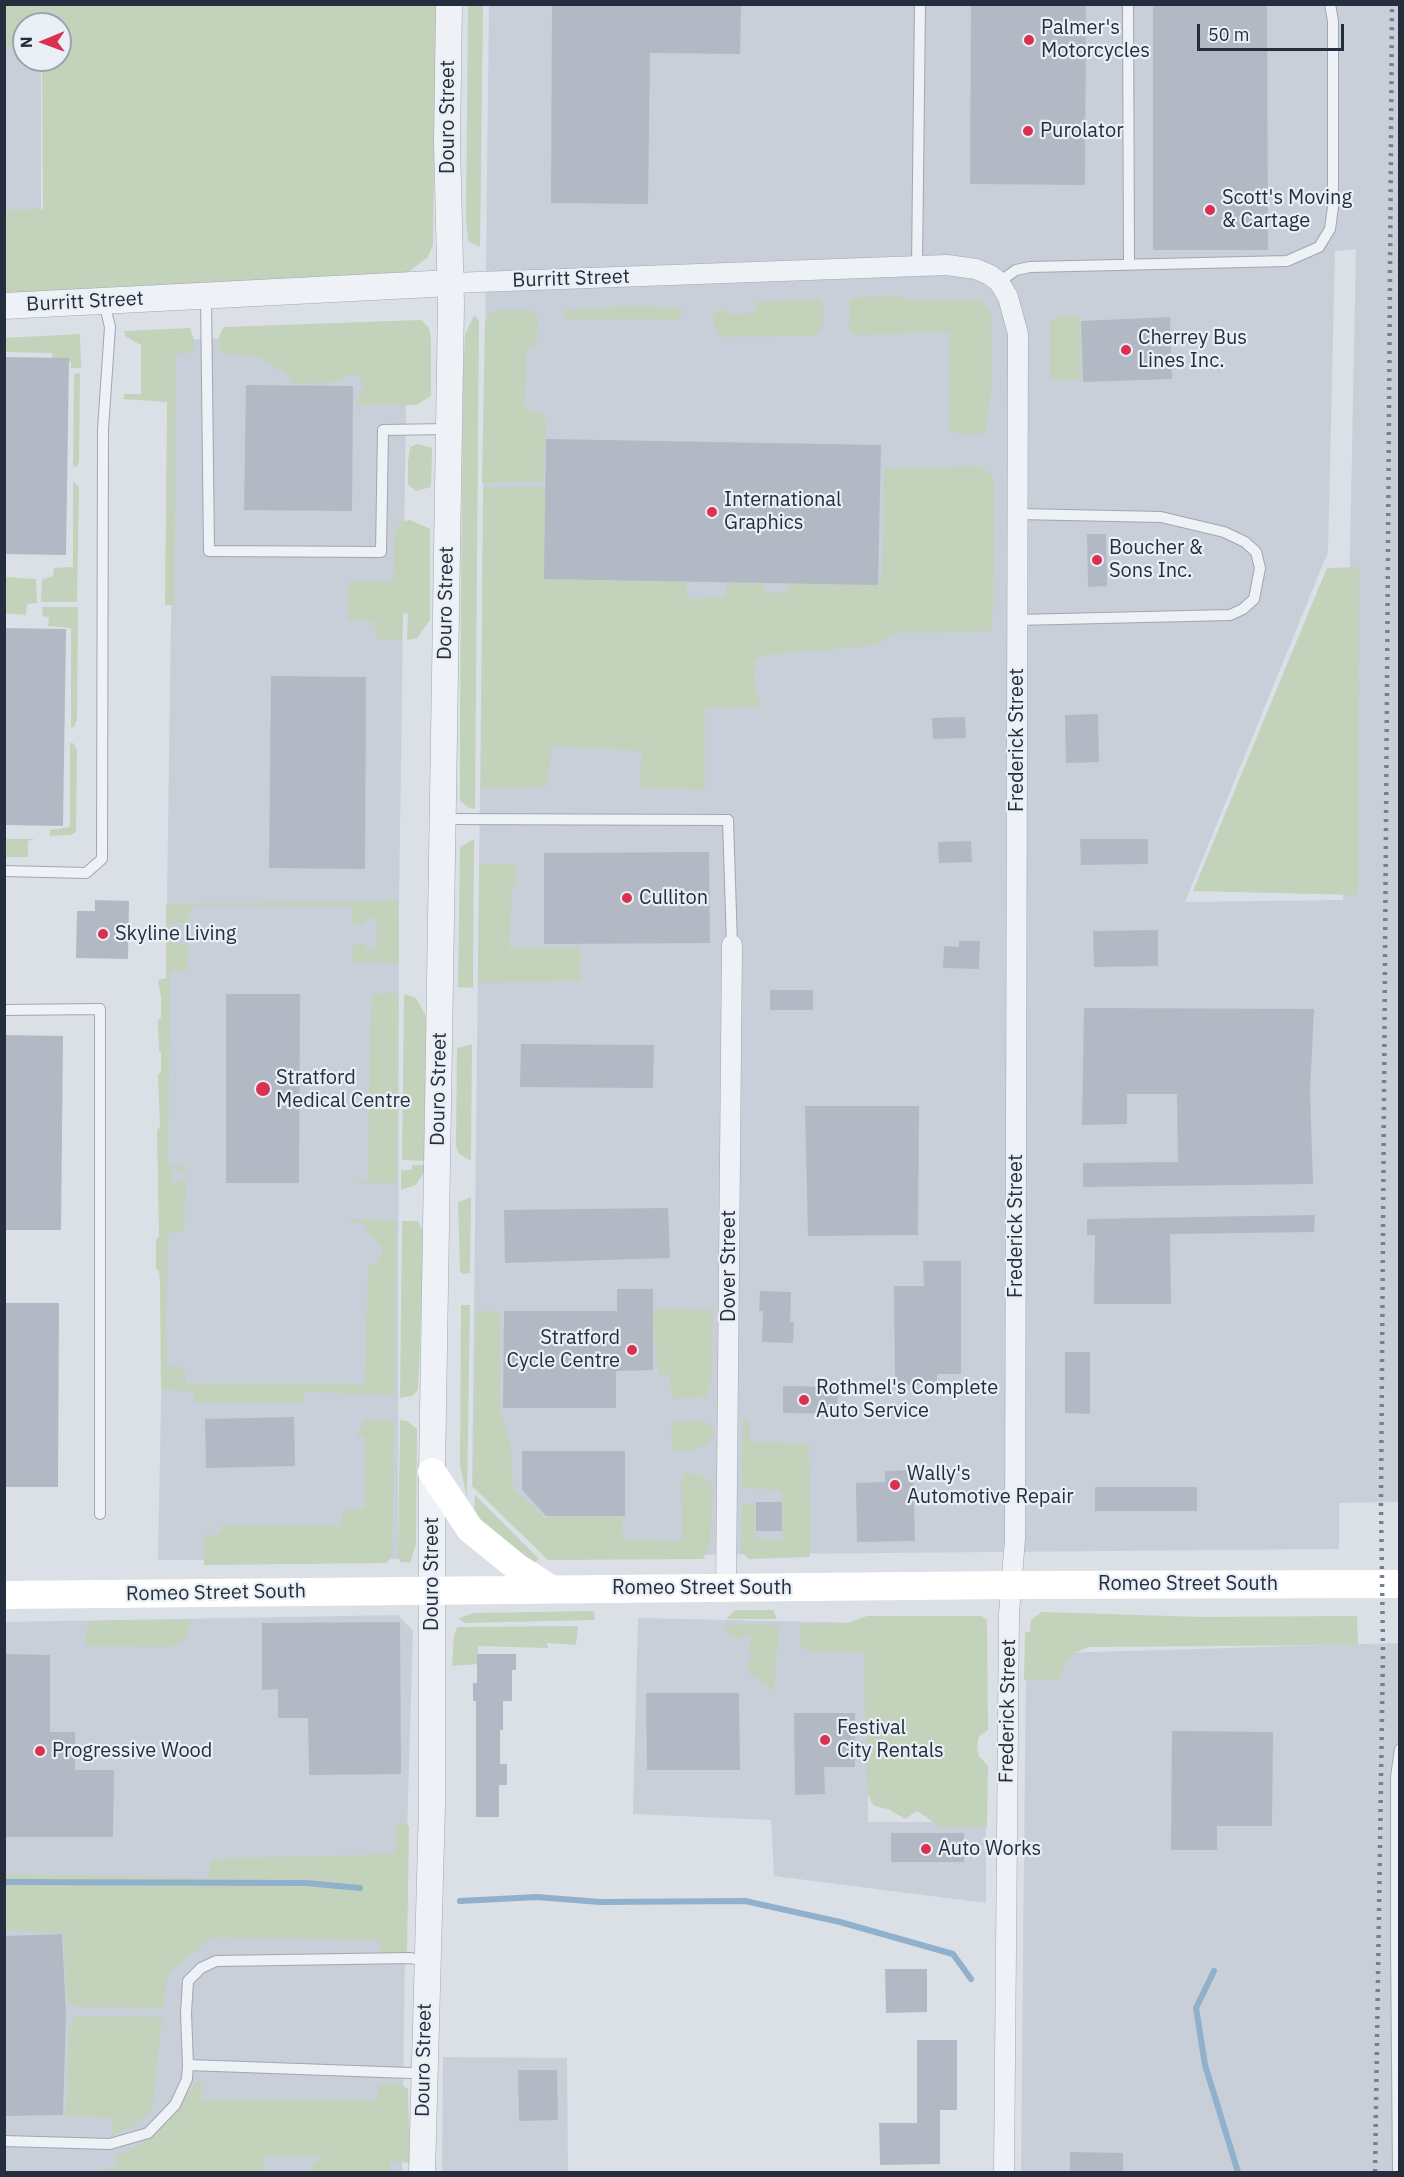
<!DOCTYPE html>
<html>
<head>
<meta charset="utf-8">
<style>
  body { margin:0 }
  #map { position:relative; width:1404px; height:2177px; overflow:hidden; background:#dbe0e7; font-family:"IBM Plex Sans",sans-serif }
  canvas { display:block }
  .frame { position:absolute; inset:0; border:6px solid #242e3e; pointer-events:none }
  .north { position:absolute; left:12px; top:12px; width:60px; height:60px; box-sizing:border-box; background:#eaeff5; border:2px solid #9ba2ac; border-radius:50%; rotate:269deg; font-size:16px; font-weight:700; line-height:24px; text-align:center; color:#242e3e }
  .north::after { content:''; display:block; margin:auto; width:21px; height:27px; background:#db3151; clip-path:polygon(50% 0,100% 100%,50% 72%,0 100%) }
  .scale { position:absolute; left:1197px; top:24px; width:147px; height:27px; box-sizing:border-box; border:3px solid #242e3e; border-top:0; padding-left:8px; font-size:18px; line-height:21px; white-space:nowrap; color:#242e3e; -webkit-text-stroke:4px #eaeff5; paint-order:stroke }
</style>
</head>
<body>
<div id="map">
<canvas width="1404" height="2177"></canvas>
<div class="frame"></div>
<div class="north">N</div>
<div class="scale">50 m</div>
</div>
<script>
const ctx = document.querySelector('canvas').getContext('2d');
ctx.lineJoin = 'round';
function paint(path, color) { ctx.fillStyle = color; ctx.fill(path, 'evenodd'); }
const poly = rows => new Path2D(rows.map(r => 'M' + r).join(''));
function strokePath(path, color, width, dash) { ctx.strokeStyle = color; ctx.lineWidth = width; ctx.lineCap = dash ? 'butt' : 'round'; ctx.setLineDash(dash || []); ctx.stroke(path); }
function write(font, color, halo, rows, align = 'center') {
  ctx.font = font + ' "IBM Plex Sans",sans-serif'; ctx.lineWidth = 4.5; ctx.setLineDash([]); ctx.textBaseline = 'middle'; ctx.strokeStyle = halo; ctx.fillStyle = color; for (const [text, x, y, turn = 0] of rows) {
    ctx.save(); ctx.translate(x, y); ctx.rotate((+turn || 0) * Math.PI / 180); ctx.textAlign = isNaN(turn) ? turn : align; if (halo) ctx.strokeText(text, 0, 0); ctx.fillText(text, 0, 0); ctx.restore();
  }
}
const built = poly([
  [5,5,24,24,24,60,41,60,41,271,5,273],
  [489,5,1399,5,1399,1502,1339,1503,1339,1549,547,1556,472,1486],
  [1356,249,1343,900,1185,902,1328,552,1335,251],
  [407,333,399,905,398,1559,158,1560,169,977,166,969,175,340],
  [398,1615,413,1631,406,1868,402,2172,5,2172,4,1622],
  [638,1618,867,1623,868,1822,986,1822,986,1903,774,1876,771,1820,633,1814],
  [1399,1643,1399,2172,1021,2172,1026,1654],
  [443,2057,567,2058,568,2172,442,2172]
]);
const green = poly([
  [5,5,436,5,433,245,428,257,407,273,5,295,5,210,43,209,42,60,60,60,60,24,24,24,24,47,5,47],
  [468,5,483,5,480,247,468,241,466,219],
  [899,296,911,301,969,299,982,302,991,312,992,386,985,434,949,433,949,332,860,335,853,335,849,331,850,298],
  [818,299,823,305,823,328,816,336,721,337,714,328,713,314,721,310,736,315,755,311,758,302],
  [624,306,680,307,682,312,679,320,564,319,564,310],
  [506,310,535,311,538,320,536,346,526,348,525,410,541,412,546,423,543,482,482,483,485,322,490,312],
  [1080,315,1081,380,1050,380,1050,322,1058,317],
  [474,316,479,320,475,809,469,808,460,801,460,717,463,381,465,334],
  [421,320,429,328,431,340,431,396,416,405,356,405,364,384,358,376,349,374,338,382,293,384,286,374,258,357,222,353,218,346,219,336,224,327],
  [190,328,194,340,193,352,176,354,174,605,165,605,167,402,123,399,125,394,141,394,141,345,125,336,124,331],
  [80,334,81,368,71,368,71,362,53,361,52,353,5,352,4,338],
  [80,373,79,461,77,467,73,466,74,374],
  [417,444,432,448,431,487,416,491,408,484,408,462,410,447],
  [980,466,992,476,994,486,993,606,992,627,987,632,895,633,880,643,871,646,764,655,755,661,754,680,761,706,705,709,705,790,640,788,642,751,552,746,547,787,481,788,483,487,544,487,685,581,689,599,725,598,727,582,765,584,765,593,787,593,786,585,882,578,884,468],
  [73,482,79,487,77,602,41,602,42,580,53,576,54,568,73,567],
  [410,520,430,529,430,620,417,638,407,640,408,614,403,613,402,640,377,639,374,622,348,620,349,582,393,582,395,529,401,522],
  [1359,567,1358,895,1193,891,1327,568],
  [5,577,36,579,37,603,27,604,26,615,5,613],
  [43,607,78,607,77,720,74,727,71,727,71,628,48,626,49,617,42,616],
  [70,743,73,743,77,750,76,832,71,835,50,836,50,830,70,827],
  [4,839,35,839,28,841,28,857,5,857],
  [474,839,473,988,458,987,460,847],
  [479,864,517,864,516,884,512,885,509,948,580,947,581,981,478,983],
  [398,901,399,963,353,962,352,948,355,943,365,945,366,949,375,949,378,926,372,917,366,918,364,924,353,924,350,906,191,906,188,922,171,924,171,942,188,945,188,968,186,970,170,971,168,1166,185,1166,185,1173,171,1169,172,1184,186,1179,184,1232,168,1233,166,1316,167,1366,184,1367,186,1384,365,1384,368,1266,375,1264,382,1256,381,1247,368,1233,365,1224,362,1222,351,1224,349,1219,396,1220,395,1395,304,1392,303,1402,194,1402,194,1391,161,1390,160,1282,159,1271,156,1269,156,1239,159,1237,157,1130,160,1127,158,1074,161,1072,161,1052,159,1051,158,1020,161,1018,161,997,158,980,166,978,166,904],
  [398,993,397,1183,353,1183,352,1182,368,1181,371,994],
  [404,994,416,998,426,1016,424,1161,402,1160],
  [472,1044,471,1156,471,1161,459,1154,456,1147,457,1048],
  [412,1165,425,1165,424,1172,416,1185,401,1190,401,1170,412,1170],
  [471,1197,470,1273,462,1274,460,1270,458,1202],
  [402,1221,418,1221,424,1235,418,1390,412,1396,400,1398],
  [461,1305,470,1305,467,1499,460,1465],
  [653,1309,713,1310,711,1383,706,1397,673,1399,669,1375,658,1375,656,1346,654,1346],
  [476,1310,500,1312,500,1408,511,1450,513,1488,544,1517,622,1517,623,1539,682,1541,681,1481,684,1473,700,1474,713,1486,710,1543,703,1559,548,1560,473,1487],
  [743,1418,749,1419,750,1442,809,1443,810,1557,749,1559,741,1552,742,1504,755,1504,755,1538,782,1541,783,1521,782,1491,741,1487],
  [365,1420,394,1421,392,1557,387,1563,204,1565,205,1533,211,1536,217,1534,221,1531,222,1525,339,1526,344,1509,365,1509,365,1436,356,1436],
  [400,1420,407,1421,417,1429,416,1544,410,1563,400,1562,398,1557],
  [704,1421,714,1431,713,1437,704,1446,689,1451,672,1449,671,1422],
  [475,1495,539,1559,534,1563,502,1545,474,1512],
  [735,1610,773,1610,777,1619,726,1619],
  [594,1611,595,1620,464,1623,459,1618,474,1613],
  [1042,1612,1203,1617,1357,1616,1358,1645,1088,1647,1074,1653,1062,1668,1061,1679,1024,1680,1025,1632,1030,1632,1031,1620],
  [867,1616,981,1616,987,1620,988,1730,979,1736,977,1747,979,1756,988,1766,987,1827,941,1827,917,1811,905,1819,888,1809,874,1806,867,1794,864,1653,806,1651,800,1643,800,1624,848,1623],
  [191,1620,187,1637,172,1647,86,1646,88,1621],
  [725,1625,779,1625,774,1691,749,1673,748,1659,754,1656,748,1649,752,1638,749,1635,736,1639,733,1633,726,1633],
  [578,1626,576,1645,547,1643,548,1648,478,1646,479,1664,452,1666,454,1636,457,1627],
  [401,1822,409,1826,407,1953,401,1957,380,1955,379,1940,213,1937,168,1973,163,2008,86,2007,67,2006,64,1934,5,1930,4,1874,208,1878,211,1859,395,1854,395,1827],
  [76,2016,162,2017,152,2111,132,2127,113,2135,111,2118,66,2116,69,2026],
  [198,2080,201,2080,201,2099,378,2100,379,2084,399,2084,408,2089,410,2163,390,2161,390,2172,307,2172,322,2156,264,2157,262,2172,81,2172,112,2168,117,2164,115,2155,127,2152,151,2137,171,2117]
]);
const stream = poly([
  [4,1882,306,1883,360,1888],
  [460,1901,537,1897,600,1902,745,1901,840,1922,953,1954,971,1979],
  [1214,1971,1196,2008,1205,2065,1238,2172]
]);
const building = poly([
  [552,4,741,4,740,54,650,53,648,204,551,203],
  [971,4,1086,4,1085,185,970,184],
  [1153,4,1267,4,1268,250,1153,250],
  [1170,317,1172,379,1083,382,1081,321],
  [5,357,69,358,66,555,4,554],
  [246,385,353,386,352,511,244,510],
  [546,439,881,445,878,585,544,579],
  [1087,534,1106,534,1107,586,1088,587],
  [4,628,66,629,63,826,4,825],
  [271,676,366,677,365,869,269,868],
  [1098,714,1099,762,1066,763,1065,715],
  [965,717,966,738,933,739,932,718],
  [1080,839,1148,839,1148,864,1081,865],
  [971,841,972,862,939,863,938,842],
  [709,852,710,943,544,944,544,853],
  [95,900,129,901,128,959,76,958,77,911,95,911],
  [1158,930,1158,966,1094,967,1093,931],
  [959,941,980,941,979,969,943,968,944,946,959,947],
  [770,990,813,990,813,1010,770,1010],
  [226,994,300,994,299,1183,226,1183],
  [1084,1008,1314,1009,1310,1092,1313,1184,1083,1187,1083,1163,1178,1162,1177,1094,1127,1094,1127,1124,1082,1125],
  [4,1035,63,1036,61,1230,4,1230],
  [521,1044,654,1045,653,1088,520,1087],
  [805,1106,919,1106,918,1235,808,1236],
  [668,1208,670,1258,505,1263,504,1210],
  [1315,1215,1314,1232,1170,1234,1171,1304,1094,1304,1095,1235,1087,1235,1087,1219],
  [923,1261,961,1261,961,1374,937,1374,937,1385,895,1385,894,1286,924,1286],
  [617,1289,653,1289,653,1370,616,1371,616,1408,503,1408,504,1311,617,1311],
  [760,1291,791,1292,790,1322,794,1322,793,1343,762,1342,763,1311,759,1311],
  [4,1303,59,1303,58,1487,4,1487],
  [1065,1352,1090,1352,1090,1414,1065,1413],
  [783,1386,838,1387,837,1414,783,1413],
  [294,1417,295,1466,206,1468,205,1419],
  [522,1451,625,1451,625,1516,546,1516,522,1490],
  [913,1470,915,1541,857,1542,856,1483,885,1482,885,1471],
  [1095,1487,1197,1487,1197,1511,1095,1511],
  [756,1502,782,1502,782,1531,756,1531],
  [400,1622,401,1774,309,1775,308,1718,278,1718,278,1689,262,1690,262,1623],
  [4,1654,50,1655,50,1732,75,1732,75,1770,114,1770,113,1837,4,1837],
  [477,1654,516,1654,516,1670,512,1670,512,1701,503,1701,503,1730,500,1730,500,1764,507,1764,507,1785,499,1785,499,1817,476,1817,476,1701,473,1701,473,1683,477,1683],
  [646,1693,739,1693,740,1770,647,1770],
  [794,1713,855,1713,855,1767,824,1767,825,1794,795,1795],
  [1172,1731,1273,1732,1272,1826,1217,1826,1217,1850,1171,1850],
  [891,1833,964,1833,964,1862,891,1862],
  [62,1934,66,2014,63,2115,4,2116,4,1936],
  [885,1969,927,1969,927,2012,886,2013],
  [917,2040,957,2040,957,2110,940,2110,940,2164,880,2165,879,2123,917,2123],
  [518,2070,557,2070,558,2120,519,2121],
  [1070,2152,1123,2153,1123,2172,1070,2172]
]);
const service = poly([
  [1128,4,1129,264],
  [917,266,920,4],
  [999,282,1016,270,1030,267,1287,261,1319,247,1330,229,1333,207,1333,21,1330,4],
  [206,296,209,551,381,552,383,430,449,429],
  [1017,620,1230,615,1243,609,1254,599,1260,568,1256,552,1245,542,1224,532,1161,517,1018,514],
  [443,819,728,820,732,945],
  [4,871,86,873,102,859,103,429,110,327,104,302],
  [4,1010,100,1009,100,1514],
  [423,2068,411,2073,188,2065,186,2013,188,1981,201,1968,216,1961,411,1958,426,1962],
  [4,2141,110,2144,148,2133,175,2105,187,2079,188,2065],
  [1398,2172,1396,1944,1396,1777,1400,1749]
]);
const minor = poly([
  [451,283,947,265,976,269,990,275,999,282,1008,297,1018,334,1015,1539,1009,1614,1004,2172],
  [726,1587,732,945]
]);
const tertiary = poly([
  [4,306,451,283],
  [422,2172,432,1805,432,1472,451,305,447,142,449,4]
]);
const secondary = poly([
  [432,1472,470,1529,518,1568,551,1589],
  [4,1595,1011,1585,1400,1584]
]);
const rail = poly([
  [1375,2172,1383,1650,1381,1505,1392,4]
]);
const markers = [
  [1029,40,6,"#db3151"],
  [1028,131,6,"#db3151"],
  [1210,210,6,"#db3151"],
  [1126,350,6,"#db3151"],
  [712,512,6,"#db3151"],
  [1097,560,6,"#db3151"],
  [627,898,6,"#db3151"],
  [103,934,6,"#db3151"],
  [263,1089,8,"#db3151"],
  [632,1350,6,"#db3151"],
  [804,1400,6,"#db3151"],
  [895,1485,6,"#db3151"],
  [825,1740,6,"#db3151"],
  [40,1751,6,"#db3151"],
  [926,1849,6,"#db3151"]
];
const poiNames = [
  ["Palmer's",1041,28],
  ["Motorcycles",1041,51],
  ["Purolator",1040,131],
  ["Scott's Moving",1222,198],
  ["& Cartage",1222,221],
  ["Cherrey Bus",1138,338],
  ["Lines Inc.",1138,361],
  ["International",724,500],
  ["Graphics",724,523],
  ["Boucher &",1109,548],
  ["Sons Inc.",1109,571],
  ["Culliton",639,898],
  ["Skyline Living",115,934],
  ["Stratford",276,1078],
  ["Medical Centre",276,1101],
  ["Stratford",620,1338,"right"],
  ["Cycle Centre",620,1361,"right"],
  ["Rothmel's Complete",816,1388],
  ["Auto Service",816,1411],
  ["Wally's",907,1474],
  ["Automotive Repair",907,1497],
  ["Festival",837,1728],
  ["City Rentals",837,1751],
  ["Progressive Wood",52,1751],
  ["Auto Works",938,1849]
];
const streetNames = [
  ["Douro Street",448,117,-90],
  ["Burritt Street",571,279,-2],
  ["Burritt Street",85,302,-3],
  ["Douro Street",446,603,-89],
  ["Frederick Street",1017,740,-90],
  ["Douro Street",439,1089,-89],
  ["Frederick Street",1016,1226,-90],
  ["Dover Street",729,1266,-90],
  ["Douro Street",432,1574,-90],
  ["Romeo Street South",1188,1584],
  ["Romeo Street South",702,1588],
  ["Romeo Street South",216,1593,-1],
  ["Frederick Street",1008,1711,-89],
  ["Douro Street",424,2060,-89]
];
paint(built, '#c9cfd9');
paint(green, '#c2d2bb');
strokePath(stream, '#91b0cb', 6);
paint(building, '#b2b9c4');
strokePath(service, '#a0a7b1', 12);
strokePath(minor, '#a0a7b1', 21);
strokePath(tertiary, '#a0a7b1', 27);
strokePath(service, '#eef1f5', 10);
strokePath(minor, '#eef1f5', 20);
strokePath(tertiary, '#eef1f5', 26);
strokePath(secondary, '#fff', 28);
strokePath(rail, '#738092', 4.5, [3, 6]);
for (const [x, y, r, color] of markers) { const dot = new Path2D(); dot.arc(x, y, r, 0, 2 * Math.PI); ctx.fillStyle = color; ctx.fill(dot); strokePath(dot, '#eaeff5', 2); }
write('20px', '#242e3e', '#eaeff5', poiNames, 'left');
write('20px', '#242e3e', '#eaeff5', streetNames);
</script>
</body>
</html>
